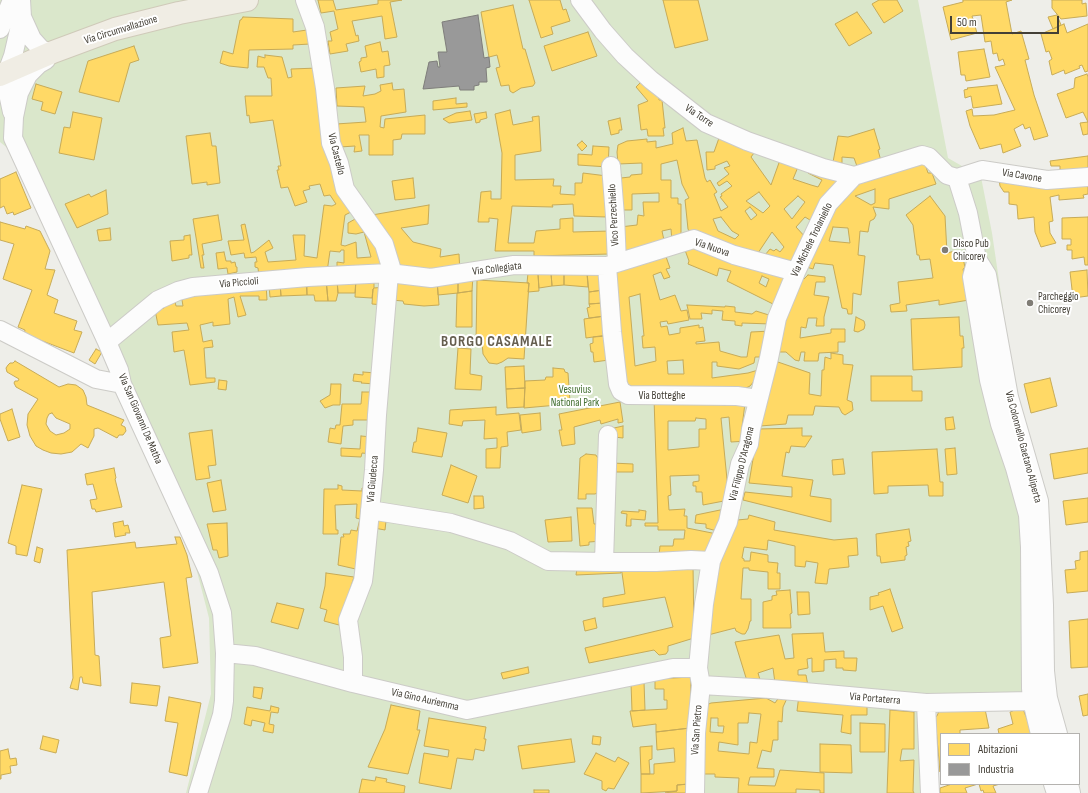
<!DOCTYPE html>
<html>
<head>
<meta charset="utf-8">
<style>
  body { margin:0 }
  #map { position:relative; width:1088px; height:793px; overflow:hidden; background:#eeeee9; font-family:"Sofia Sans Condensed",sans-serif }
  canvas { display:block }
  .legend { position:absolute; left:940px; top:733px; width:140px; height:52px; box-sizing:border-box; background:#fff; border:1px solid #b4b2af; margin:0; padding:5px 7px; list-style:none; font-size:12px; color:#433f36 }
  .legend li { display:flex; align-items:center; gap:8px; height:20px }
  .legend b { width:20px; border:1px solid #b4b2af }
  .scale { position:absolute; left:950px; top:16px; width:109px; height:18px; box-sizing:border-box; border:2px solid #433f36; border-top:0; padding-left:5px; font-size:12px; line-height:14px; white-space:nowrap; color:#433f36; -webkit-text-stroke:3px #fff; paint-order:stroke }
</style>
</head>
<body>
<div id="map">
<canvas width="1088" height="793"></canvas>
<ul class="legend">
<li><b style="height:11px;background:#ffd966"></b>Abitazioni</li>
<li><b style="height:11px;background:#999"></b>Industria</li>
</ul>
<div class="scale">50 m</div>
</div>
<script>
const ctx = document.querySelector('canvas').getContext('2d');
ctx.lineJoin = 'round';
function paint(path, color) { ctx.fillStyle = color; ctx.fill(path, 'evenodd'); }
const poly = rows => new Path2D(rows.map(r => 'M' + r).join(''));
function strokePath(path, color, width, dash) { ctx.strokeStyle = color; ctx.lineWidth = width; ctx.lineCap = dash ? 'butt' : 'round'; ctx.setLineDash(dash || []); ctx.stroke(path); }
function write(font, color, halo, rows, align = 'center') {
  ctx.font = font + ' "Sofia Sans Condensed",sans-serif'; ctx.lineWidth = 4; ctx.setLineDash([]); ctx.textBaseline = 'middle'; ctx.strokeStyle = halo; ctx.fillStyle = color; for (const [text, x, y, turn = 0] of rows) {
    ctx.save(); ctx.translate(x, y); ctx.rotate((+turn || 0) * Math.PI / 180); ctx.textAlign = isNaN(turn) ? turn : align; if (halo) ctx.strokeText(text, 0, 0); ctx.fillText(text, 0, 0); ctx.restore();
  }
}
const green = poly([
  [0,0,918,0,948,158,981,177,992,233,1011,362,1045,517,1052,695,935,713,936,793,186,793,211,694,209,618,193,556,15,154,0,142]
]);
const homes = poly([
  [318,0,333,0,336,10,378,4,378,0,402,0,390,2,397,37,385,39,382,16,352,21,356,36,358,35,359,41,346,44,348,51,330,54,328,41,332,41,330,32,338,29,334,11,321,13,318,0],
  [529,0,560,0,563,10,566,9,570,21,551,27,553,34,541,38,529,0],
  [663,0,698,0,708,40,675,48,663,0],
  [879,0,897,0,903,11,884,23,872,4,879,0],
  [963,0,1012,0,1006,2,1012,34,1021,31,1029,59,1025,60,1034,95,1048,136,1034,140,1030,127,1025,129,1023,124,1014,129,1021,146,1003,153,1001,144,980,149,970,126,966,111,972,109,973,116,994,115,1015,110,995,67,1005,65,1003,59,999,61,997,53,993,54,991,41,985,42,981,15,972,16,977,33,951,40,943,7,963,2,963,0],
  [1052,0,1082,0,1082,4,1086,3,1087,16,1061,19,1052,8,1052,0],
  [513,5,523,49,525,49,535,83,533,86,521,88,513,93,510,91,509,85,501,86,496,68,500,67,497,55,489,57,481,12,513,5],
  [857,12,872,33,849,46,835,24,857,12],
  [1057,15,1061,25,1053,29,1048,17,1057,15],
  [243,17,293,19,293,32,307,30,310,44,293,45,293,49,249,50,248,68,229,66,220,63,223,51,233,54,240,20,241,20,243,17],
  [1064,24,1067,33,1088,24,1088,71,1085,72,1082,65,1079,66,1080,68,1065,74,1064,70,1052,75,1049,61,1052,59,1049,51,1046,52,1041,34,1064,24],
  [588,32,597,56,552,71,544,46,588,32],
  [380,42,382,52,388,51,390,65,384,66,384,77,377,78,376,69,361,72,359,62,361,61,361,58,367,57,365,46,380,42],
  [134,46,139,60,130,63,119,102,79,92,88,61,134,46],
  [984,49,990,77,966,81,965,75,961,75,958,52,984,49],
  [265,55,282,57,288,78,292,77,291,69,318,68,353,211,345,215,341,245,345,246,356,242,357,258,371,257,364,232,356,234,348,233,348,223,357,218,381,245,387,267,337,271,337,262,344,263,344,250,341,250,340,252,330,251,327,272,259,276,258,268,255,267,255,262,257,262,256,257,245,258,244,253,231,255,228,241,244,240,241,225,245,224,251,253,254,252,269,240,273,248,265,252,268,262,296,260,293,235,305,235,304,256,317,258,324,205,332,206,336,204,330,195,324,196,320,184,309,186,310,189,303,191,307,202,295,206,288,187,281,188,277,170,279,170,278,166,281,166,273,120,250,123,249,115,247,116,245,96,272,96,271,78,268,78,264,67,257,67,258,56,265,58,265,55],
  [1087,74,1088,77,1088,134,1083,135,1080,123,1088,122,1083,112,1066,118,1057,94,1074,88,1075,78,1087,74],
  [642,81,659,96,659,100,662,100,665,128,663,128,664,136,648,136,647,129,641,130,638,105,648,101,636,87,642,81],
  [392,83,393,90,404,89,406,112,381,116,380,127,384,128,385,119,425,115,425,134,402,134,401,139,393,140,393,155,369,155,369,135,359,135,362,151,354,152,355,146,340,147,336,124,366,122,364,107,337,106,336,88,365,86,363,96,375,94,381,91,380,85,392,83],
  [36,84,62,92,55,114,41,110,43,102,32,99,36,84],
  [997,85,1002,104,973,108,971,96,965,98,964,90,968,89,967,88,997,85],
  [456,98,456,104,467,103,467,107,433,110,433,101,456,98],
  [510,110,513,125,533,121,532,117,539,116,541,151,515,155,515,180,554,179,553,186,561,186,560,194,575,195,575,183,582,183,583,173,607,176,607,217,574,216,573,204,552,205,553,207,512,206,508,243,534,243,536,231,560,229,560,219,573,218,573,232,610,231,609,254,534,256,534,251,495,251,498,219,489,218,489,222,478,222,481,192,491,191,491,199,501,199,502,153,495,114,510,110],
  [470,111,472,120,449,123,443,119,456,113,470,111],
  [73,112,102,118,94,160,59,153,64,127,70,128,73,112],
  [486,112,487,118,480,120,480,122,476,123,474,114,486,112],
  [620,118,622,130,619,130,619,133,611,135,608,121,620,118],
  [683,128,686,141,697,140,705,178,707,182,710,180,717,192,714,194,721,211,728,207,720,197,722,196,721,194,732,186,727,181,719,186,717,183,729,174,724,168,730,166,727,161,715,166,715,169,707,170,706,152,714,152,719,138,757,149,751,157,771,185,780,160,798,167,793,179,811,185,818,187,822,180,808,173,811,168,843,178,815,223,805,217,796,227,807,239,792,263,765,255,770,249,774,251,776,249,780,252,784,247,772,232,758,253,691,235,688,229,685,200,689,198,682,184,677,160,661,164,661,180,671,180,671,198,678,198,678,204,681,204,681,238,672,242,671,229,662,231,665,245,621,260,620,227,637,225,638,215,644,216,643,202,659,202,659,193,632,194,632,210,620,210,618,175,621,174,621,178,630,177,631,175,642,174,642,163,618,164,617,152,618,145,627,141,647,139,647,142,656,141,656,148,673,144,672,133,683,128],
  [759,192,770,206,763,213,746,201,759,192],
  [798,196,805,202,792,219,784,209,798,196],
  [750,207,757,215,751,220,745,211,750,207],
  [721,217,732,231,739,235,735,239,718,231,713,219,721,217],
  [874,129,880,149,878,150,881,161,858,169,854,158,842,157,842,163,833,162,838,136,848,137,874,129],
  [210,133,212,146,216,146,220,183,207,185,207,182,192,184,186,136,210,133],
  [582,141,587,146,582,151,577,145,582,141],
  [593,146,609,147,608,167,578,165,578,154,592,155,593,146],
  [1088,156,1088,170,1060,171,1060,166,1051,166,1050,161,1088,156],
  [924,161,928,173,932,173,936,184,889,199,889,209,873,207,876,215,874,219,870,221,868,232,860,231,858,255,865,256,861,295,853,293,852,314,848,314,847,309,842,308,833,265,815,263,813,269,803,266,830,206,849,186,924,161],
  [875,189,875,203,871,205,855,196,875,189],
  [833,227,848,228,850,243,829,241,833,227],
  [16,172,31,208,14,215,13,212,7,214,4,206,0,208,0,179,16,172],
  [413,178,415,198,395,200,392,181,413,178],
  [999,179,1030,184,1030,187,1088,182,1088,194,1083,195,1084,198,1059,200,1059,195,1050,197,1053,221,1049,222,1050,233,1056,243,1041,247,1035,232,1034,217,1018,219,1017,205,1009,204,1009,192,1004,192,1000,186,999,179],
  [106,190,108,214,77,228,65,204,89,194,91,197,106,190],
  [930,196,945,216,947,253,955,251,956,259,963,257,965,268,963,269,969,300,939,305,939,300,906,305,907,311,891,312,890,305,900,303,898,282,933,278,930,259,920,260,919,255,917,255,913,225,906,215,930,196],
  [429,205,428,224,401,228,413,242,441,249,440,257,459,254,460,273,404,270,394,262,372,215,429,205],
  [218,215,222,240,202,244,204,255,202,255,204,268,201,268,193,219,218,215],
  [1088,217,1088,265,1085,265,1084,257,1072,259,1072,250,1067,250,1067,245,1071,245,1071,239,1062,239,1062,218,1088,217],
  [0,222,25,229,26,226,40,231,50,251,45,269,55,270,47,295,58,300,54,313,77,321,74,330,82,332,74,353,24,334,25,330,18,327,32,290,3,279,14,244,0,240,0,222],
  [110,228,111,240,99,241,97,230,110,228],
  [190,235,192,255,189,255,189,258,172,261,170,241,184,240,184,236,190,235],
  [692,242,790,276,777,294,780,295,775,305,727,281,731,271,719,268,717,276,688,264,689,261,685,250,692,242],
  [762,276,769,279,766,287,759,283,762,276],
  [664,251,670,268,666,269,670,277,664,279,661,272,653,275,660,300,675,295,681,311,687,310,689,320,668,324,667,321,660,322,661,327,667,326,669,335,680,333,680,328,699,325,699,328,703,327,705,341,696,342,696,344,719,342,720,351,741,357,747,357,751,332,771,331,765,357,755,357,754,363,739,369,717,366,717,362,712,362,712,378,748,373,765,368,750,386,744,389,628,389,618,338,612,273,664,251],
  [640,294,644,336,642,336,643,348,655,347,656,361,635,366,629,297,640,294],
  [683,360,684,374,668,374,667,361,683,360],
  [224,252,226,261,231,261,231,263,235,262,236,267,237,267,237,272,228,274,227,268,218,269,216,253,224,252],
  [1087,270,1088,296,1073,298,1070,272,1087,270],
  [564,271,587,273,588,287,564,285,564,271],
  [564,271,564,285,552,286,551,273,564,271],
  [528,273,538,274,539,291,528,292,529,283,527,283,528,273],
  [551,273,552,286,539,288,538,274,551,273],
  [587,273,599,275,603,290,589,292,587,273],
  [808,275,825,277,825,282,816,282,814,295,829,297,824,317,824,326,816,326,817,318,808,318,806,328,801,327,800,338,831,333,831,329,845,329,845,342,838,342,838,352,819,353,818,361,804,361,805,352,801,352,799,361,795,360,786,352,777,352,798,276,804,279,808,275],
  [473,276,472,291,458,293,458,278,473,276],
  [374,278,374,288,373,289,372,298,355,297,356,279,374,278],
  [393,278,437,280,439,305,424,306,404,304,403,301,391,300,393,278],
  [458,278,458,293,438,295,437,280,458,278],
  [326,279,337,279,338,293,336,301,328,301,326,279],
  [326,279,328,301,315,301,314,295,307,295,307,281,326,279],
  [356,279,355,293,338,293,337,281,356,279],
  [477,280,529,283,524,359,508,358,502,362,497,364,489,363,483,354,482,342,476,341,477,280],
  [280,282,306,282,307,295,281,296,280,282],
  [266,284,267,300,259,300,259,296,240,296,246,315,238,317,234,297,228,299,230,324,213,326,213,322,200,325,203,342,212,340,213,347,204,348,206,378,215,378,215,382,190,385,184,350,174,352,172,332,189,330,187,323,158,325,155,310,164,308,164,303,171,299,175,302,176,306,183,306,181,294,266,284],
  [280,284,281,296,270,297,269,285,280,284],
  [385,287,384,305,372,304,373,289,374,288,385,287],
  [603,290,603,303,589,304,589,292,603,290],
  [472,291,472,327,456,327,457,293,472,291],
  [603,303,605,316,589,318,587,308,590,307,589,304,603,303],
  [687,305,725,307,725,306,735,307,735,312,752,314,756,311,772,316,771,324,742,323,742,326,735,325,735,321,722,320,723,311,712,310,712,314,701,313,702,319,690,319,687,305],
  [605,316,607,335,586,338,584,319,605,316],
  [856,317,864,321,865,325,864,329,858,332,854,331,856,317],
  [959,317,960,336,963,336,964,348,962,348,962,367,913,370,911,319,959,317],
  [607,336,609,360,594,362,593,352,591,352,590,344,593,343,593,337,607,336],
  [458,348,471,349,470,374,482,376,481,390,455,389,458,348],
  [96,349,102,352,95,364,89,360,96,349],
  [831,353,843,355,843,364,853,365,847,400,852,402,853,410,845,415,842,413,839,407,815,406,813,415,788,415,786,424,760,426,775,361,810,373,809,394,821,396,822,370,824,370,825,357,831,359,831,353],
  [15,361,59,387,68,384,76,385,83,390,86,397,87,405,124,420,121,425,125,427,126,431,123,435,119,435,117,438,98,428,94,429,94,436,88,448,81,444,72,452,61,454,51,453,43,450,36,446,30,436,27,425,28,414,38,399,16,387,14,383,15,381,18,381,19,379,7,372,6,368,8,365,10,363,13,363,15,361],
  [52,413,56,418,70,424,70,429,64,433,56,435,50,431,46,424,47,418,49,414,52,413],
  [524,366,525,388,506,389,505,367,524,366],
  [553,368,564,369,565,372,568,373,570,402,569,404,524,408,525,381,545,380,546,377,553,377,553,368],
  [363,372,376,373,375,384,361,383,362,382,353,381,354,374,363,375,363,372],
  [871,376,912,376,912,391,922,391,922,401,871,401,871,376],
  [1050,378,1057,406,1031,413,1024,384,1050,378],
  [219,380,227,381,226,390,218,389,219,380],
  [331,384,341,384,340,405,333,405,325,408,320,401,330,395,331,384],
  [525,388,524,407,507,408,506,389,525,388],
  [362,392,374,392,373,420,353,420,353,425,343,426,341,444,328,442,330,428,335,429,336,425,340,425,342,404,361,404,362,392],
  [654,398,726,405,728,399,745,403,742,427,747,441,731,442,729,417,721,418,729,500,703,505,702,492,696,492,696,486,693,486,693,482,699,481,699,475,670,476,671,495,668,496,669,510,685,509,684,516,687,516,687,528,717,534,737,520,748,519,749,515,775,522,774,530,834,540,857,538,858,555,848,556,849,567,829,569,827,584,815,583,818,563,806,561,805,567,795,566,795,546,768,540,767,550,744,547,742,558,744,559,744,561,750,561,751,552,768,555,768,562,778,563,777,573,780,573,780,589,768,589,768,572,749,570,749,568,743,568,741,599,751,599,751,621,750,621,748,629,745,634,742,634,736,631,735,628,708,635,717,560,659,555,660,546,673,546,674,539,684,539,685,530,658,530,658,526,645,526,645,523,658,523,654,398],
  [696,418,706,419,706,429,699,429,699,447,668,450,668,421,695,421,696,418],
  [620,402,623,422,618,423,618,419,601,424,600,420,574,427,575,444,562,446,559,430,562,430,559,414,620,402],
  [496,407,496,415,519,413,521,430,507,432,508,446,501,447,500,468,486,468,486,449,497,448,497,438,484,439,485,420,463,421,462,426,449,424,450,410,496,407],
  [12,409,20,437,8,441,0,419,0,414,12,409],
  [540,413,541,430,522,433,520,415,540,413],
  [953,417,955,429,946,430,945,418,953,417],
  [623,426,623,438,614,437,614,428,623,426],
  [418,428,447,433,442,457,412,452,414,442,416,442,418,428],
  [802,428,802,436,812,436,805,447,791,446,789,453,786,452,782,476,813,480,810,496,831,499,831,522,743,500,745,492,792,497,792,487,749,483,758,429,802,428],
  [212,430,216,465,208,466,210,478,196,480,189,433,212,430],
  [361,436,372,437,371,454,362,453,361,457,341,456,341,448,360,449,361,436],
  [955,448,957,474,947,475,945,449,955,448],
  [1088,448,1088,473,1054,479,1050,454,1088,448],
  [937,449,940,482,943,482,943,496,929,496,928,485,888,486,888,493,874,494,872,452,937,449],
  [586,454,596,455,597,457,601,458,599,492,595,494,586,494,586,499,578,499,580,458,586,454],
  [843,459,845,474,833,475,832,460,843,459],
  [612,463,633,464,633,472,612,472,612,463],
  [451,465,477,476,468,503,442,495,451,465],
  [114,468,116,478,115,479,122,507,96,512,95,509,92,509,90,500,97,499,93,484,87,485,85,474,114,468],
  [221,480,226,510,213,512,207,483,221,480],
  [22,485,42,489,27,556,16,554,16,546,8,543,22,485],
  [338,485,342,486,342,490,362,491,362,488,368,488,360,570,338,565,341,537,344,537,343,534,350,534,351,530,357,531,360,519,356,518,357,504,335,505,336,530,338,530,338,534,323,534,324,489,338,489,338,485],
  [474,496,483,496,484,508,474,509,474,496],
  [1088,498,1088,522,1066,525,1063,501,1088,498],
  [577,508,592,508,594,524,601,524,602,541,589,542,589,545,580,546,577,508],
  [725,509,717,531,706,528,706,524,695,523,696,515,725,509],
  [639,510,646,511,645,520,631,519,631,526,626,526,627,514,621,513,622,511,639,512,639,510],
  [376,514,386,521,385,530,374,528,376,514],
  [571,517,572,541,548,542,545,520,571,517],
  [123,521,124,526,128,525,130,533,125,533,126,535,115,537,113,523,123,521],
  [227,523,228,556,219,558,217,550,213,550,207,524,227,523],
  [909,529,911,541,908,542,909,546,906,547,907,555,905,556,905,560,881,563,880,556,877,556,876,534,909,529],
  [175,537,180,537,187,555,192,577,186,578,198,663,163,668,160,638,171,636,164,582,92,592,95,655,99,656,101,686,83,683,82,677,80,677,78,690,70,688,73,678,67,550,135,542,136,548,177,544,175,537],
  [37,547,43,549,40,563,34,561,37,547],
  [1088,551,1088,591,1067,593,1065,570,1076,569,1075,561,1080,560,1080,552,1088,551],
  [693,564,694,638,668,646,668,651,666,654,659,655,654,650,589,663,585,648,673,627,665,597,603,607,603,598,625,594,621,566,693,564],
  [621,566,621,573,576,575,577,568,621,566],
  [326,573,354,577,339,625,324,621,327,610,320,608,325,586,326,573],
  [890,589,903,628,892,632,883,606,870,610,870,597,879,595,878,593,890,589],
  [790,590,792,613,790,614,791,628,763,628,763,602,772,600,772,596,777,595,776,591,790,590],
  [797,592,809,592,810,614,798,615,797,592],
  [277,603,304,609,298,629,271,622,277,603],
  [595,618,597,628,585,631,583,621,595,618],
  [1088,619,1088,667,1071,668,1069,621,1088,619],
  [823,633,825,652,844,651,844,658,857,658,856,671,843,670,843,668,836,668,836,659,824,660,824,671,812,672,812,658,807,659,808,668,798,670,798,675,806,675,808,686,775,683,773,668,758,673,761,683,747,681,735,642,779,635,785,659,794,658,792,634,823,633],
  [528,667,529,673,503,679,501,673,528,667],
  [691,677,690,728,656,732,656,724,633,727,630,711,667,709,667,700,664,700,664,689,655,689,655,679,691,677],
  [644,682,645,710,632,711,631,683,644,682],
  [132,683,160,686,157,706,130,703,132,683],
  [254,687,263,688,261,699,253,697,254,687],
  [782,693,789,694,783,707,782,722,778,721,778,740,773,740,771,752,762,750,757,768,774,769,774,777,750,777,748,785,775,786,780,770,824,773,824,793,820,793,820,790,796,789,796,793,738,793,739,778,715,777,715,774,701,774,704,706,711,703,766,698,775,703,782,693],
  [749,713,761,714,757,743,750,742,749,754,718,751,719,742,738,745,738,723,748,723,749,713],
  [711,718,718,718,718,726,724,726,723,733,710,732,711,718],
  [1088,694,1088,715,1083,716,1079,696,1088,694],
  [799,695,867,705,867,715,851,715,851,734,841,732,843,715,797,711,799,695],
  [169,697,201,703,187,776,169,772,178,723,165,721,169,697],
  [1021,704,1033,734,999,734,998,729,1013,724,1010,712,1013,711,1011,705,1021,704],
  [391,705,420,711,417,730,420,730,408,774,368,767,385,729,391,705],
  [271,706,279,708,278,713,271,712,269,724,274,725,273,733,263,731,265,723,252,720,251,726,244,724,247,707,270,711,271,706],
  [985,709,989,728,960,730,960,734,941,734,940,772,935,717,937,716,939,711,985,709],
  [890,710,914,712,914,749,902,749,900,761,914,760,913,791,914,793,887,793,890,710],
  [429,718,486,727,484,739,486,739,484,751,475,749,473,760,457,758,451,789,419,783,424,753,448,757,449,750,424,746,429,718],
  [860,723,885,724,885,752,860,752,860,723],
  [690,728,689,784,677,785,677,791,641,793,641,774,654,774,654,764,675,762,674,748,657,750,656,732,690,728],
  [43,736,59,740,56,753,40,749,43,736],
  [593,736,601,737,600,745,592,744,593,736],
  [571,739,575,762,522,769,518,746,571,739],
  [820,744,851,745,852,773,820,772,820,744],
  [652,746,652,759,649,760,650,774,641,774,640,747,652,746],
  [8,749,10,759,16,758,17,765,10,766,11,773,1,775,1,779,0,779,0,751,8,749],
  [596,753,615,762,618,757,629,763,614,789,608,788,606,791,602,789,602,781,584,774,596,753],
  [376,777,387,779,386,782,405,786,404,793,359,793,362,779,375,781,376,777],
  [689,784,689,793,665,793,677,791,677,785,689,784],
  [952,784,978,784,965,788,967,793,940,793,940,788,952,784],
  [979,784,1000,784,993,786,996,793,984,793,983,790,981,791,979,784],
  [534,790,549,790,549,793,534,793,534,790]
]);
const industry = poly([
  [478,15,484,58,489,57,490,67,486,68,487,82,479,82,479,85,474,86,474,90,460,90,459,86,423,89,429,62,437,61,438,67,440,67,438,52,447,52,442,22,478,15]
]);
const minor = poly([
  [305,0,315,27,325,88,331,143,339,163,345,189,384,244,391,267,389,273,377,415,374,470,364,573,363,581,348,620,353,657,353,683],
  [580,0,603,31,625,56,651,80,706,123,747,141,823,168,854,176],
  [22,17,32,39,41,49,46,51,53,52],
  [0,29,12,0],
  [46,60,39,64,28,75,19,93,14,117,13,138,107,342,119,370,122,384,209,573,222,613,225,653,224,701,222,715,198,793],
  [12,112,6,84,7,72,13,56,22,17,21,0],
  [611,166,615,216,617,263],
  [957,178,968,213,977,259,987,275,1009,397,1039,501,1044,605,1045,671,1048,698,1058,734],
  [957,178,982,170,1047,180,1088,177],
  [977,259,972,277,989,380,1000,424,1015,468,1028,515,1030,547,1031,688,1032,701,1040,734],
  [607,266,612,332,618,384,621,391,628,395,737,396,758,399],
  [0,330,96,379,122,384],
  [107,342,158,300,178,291,193,287,308,277,389,273,431,278,514,265,607,266,694,239,734,255,796,272],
  [370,510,451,523,510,541,548,561,604,562,656,562,691,560,711,561],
  [604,562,608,435],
  [225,653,255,656,353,683,467,710,673,668,698,668],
  [701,685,771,689,926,703,1032,701,1043,699],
  [926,703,930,793],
  [1053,784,1056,793],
  [1069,784,1071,793],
  [695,793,696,733,701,685,698,668,704,604,711,561,728,522,740,464,749,444,751,429,769,358,777,318,796,272,828,204,854,176,922,155,929,157,947,175,957,178]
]);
const major = poly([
  [0,75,53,52,115,29,179,13,247,0]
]);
const markers = [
  [945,250,4,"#7f7c75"],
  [1030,303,4,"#7f7c75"]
];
const streetNames = [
  ["Via Circumvallazione",121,30,-17],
  ["Via Torre",699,116,34],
  ["Via Castello",336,154,76],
  ["Via Cavone",1022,176,9],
  ["Vico Perzechiello",614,215,-93],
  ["Via Michele Troianiello",812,240,-64],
  ["Via Nuova",712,248,19],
  ["Via Collegiata",497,269,-7],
  ["Via Piccioli",239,283,-5],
  ["Via Botteghe",662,396],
  ["Via San Giovanni De Matha",140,419,67],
  ["Via Colonnello Gaetano Aliperta",1023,447,75],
  ["Via Filippo D'Aragona",742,464,-76],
  ["Via Giudecca",373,479,-85],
  ["Via Portaterra",875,699,5],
  ["Via Gino Auriemma",425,700,13],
  ["Via San Pietro",697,730,-86]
];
const poiNames = [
  ["Disco Pub",953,244],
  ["Chicorey",953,257],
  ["Parcheggio",1038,297],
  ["Chicorey",1038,310]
];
const parkNames = [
  ["Vesuvius",575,390],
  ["National Park",575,403]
];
const districtNames = [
  ["BORGO CASAMALE",497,342]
];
paint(green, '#dae7cb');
paint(homes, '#ffd966');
strokePath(homes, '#c7ab58', 1);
paint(industry, '#999');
strokePath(industry, '#7f7e7b', 1);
strokePath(minor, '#cccbc7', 20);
strokePath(major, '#cfcab9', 24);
strokePath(minor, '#fcfcfc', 18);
strokePath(major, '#f0ede4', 22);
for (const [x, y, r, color] of markers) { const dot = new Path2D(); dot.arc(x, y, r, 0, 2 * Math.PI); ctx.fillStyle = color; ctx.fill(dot); strokePath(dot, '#fff', 1.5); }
write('11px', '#433f36', '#fff', streetNames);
write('11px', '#433f36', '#fff', poiNames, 'left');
write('11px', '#426f30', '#fff', parkNames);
ctx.letterSpacing = '1px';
write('bold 15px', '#655e4f', '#fff', districtNames);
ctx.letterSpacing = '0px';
</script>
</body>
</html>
